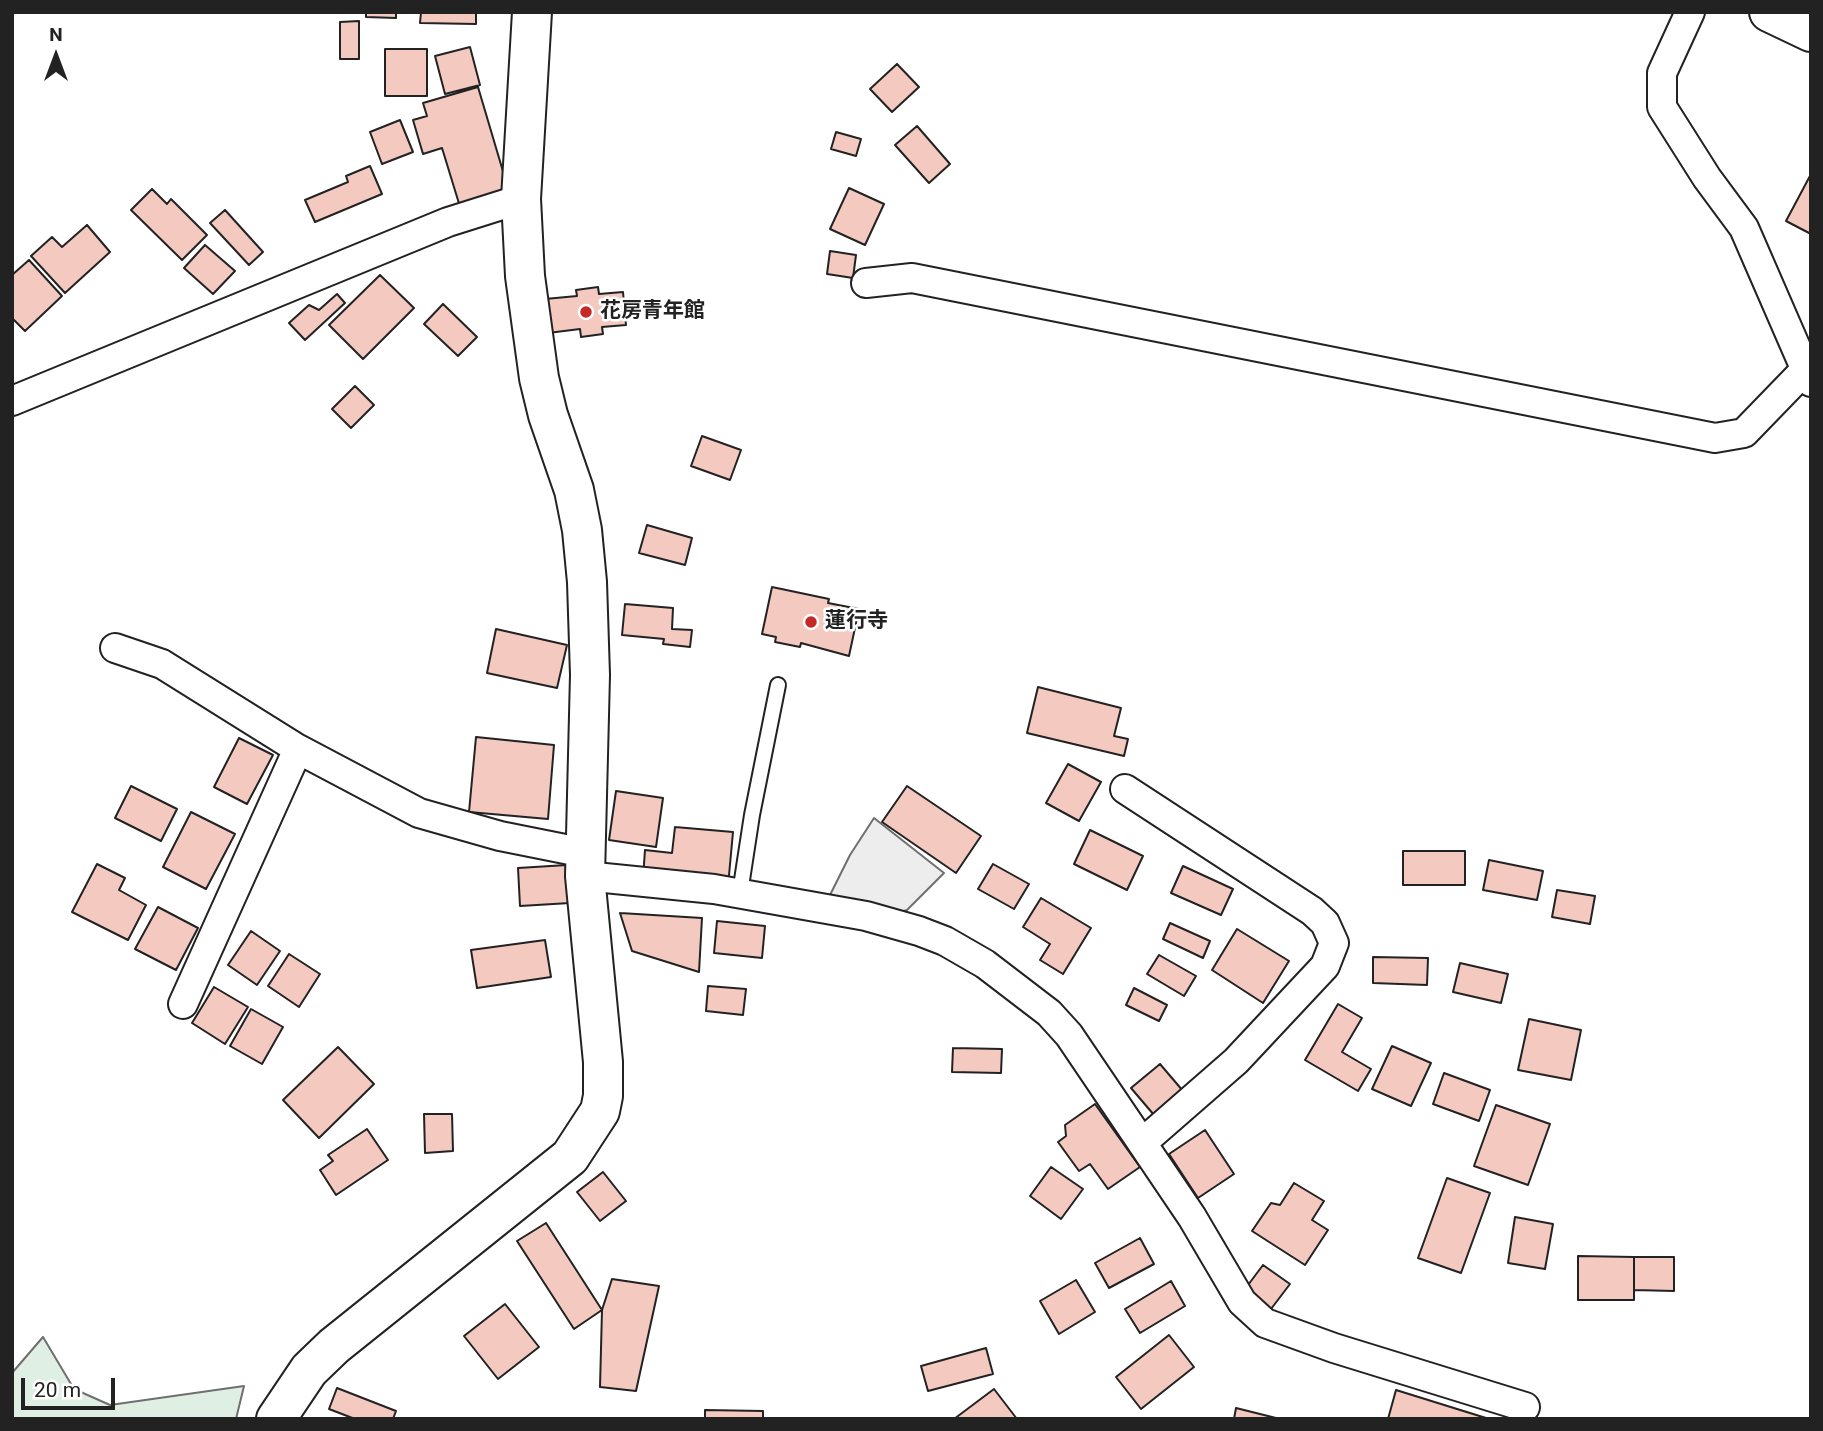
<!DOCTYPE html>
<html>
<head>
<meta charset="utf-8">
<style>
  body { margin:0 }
  #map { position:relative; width:1823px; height:1431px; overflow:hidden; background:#fff; font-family:Roboto,sans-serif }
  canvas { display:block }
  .frame { position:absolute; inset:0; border:14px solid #222; pointer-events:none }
  .north { position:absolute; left:21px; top:21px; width:70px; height:70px; -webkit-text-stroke:5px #fff; paint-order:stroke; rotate:0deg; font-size:19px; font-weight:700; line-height:28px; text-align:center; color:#222 }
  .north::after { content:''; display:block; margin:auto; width:24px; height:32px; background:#222; clip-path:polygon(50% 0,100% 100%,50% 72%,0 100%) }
  .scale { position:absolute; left:21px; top:1378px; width:94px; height:32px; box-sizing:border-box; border:4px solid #222; border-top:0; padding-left:9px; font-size:21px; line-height:24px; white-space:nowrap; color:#222; -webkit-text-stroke:5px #fff; paint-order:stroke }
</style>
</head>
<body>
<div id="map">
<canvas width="1823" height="1431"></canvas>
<div class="frame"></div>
<div class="north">N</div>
<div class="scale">20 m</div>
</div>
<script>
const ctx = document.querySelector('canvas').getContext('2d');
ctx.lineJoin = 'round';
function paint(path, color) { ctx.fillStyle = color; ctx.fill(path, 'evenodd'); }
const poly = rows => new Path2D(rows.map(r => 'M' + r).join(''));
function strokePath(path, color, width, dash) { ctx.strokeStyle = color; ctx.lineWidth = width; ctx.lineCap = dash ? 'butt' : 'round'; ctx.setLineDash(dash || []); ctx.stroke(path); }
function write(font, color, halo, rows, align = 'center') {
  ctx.font = font + ' Roboto,"Noto Sans JP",sans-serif'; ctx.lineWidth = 5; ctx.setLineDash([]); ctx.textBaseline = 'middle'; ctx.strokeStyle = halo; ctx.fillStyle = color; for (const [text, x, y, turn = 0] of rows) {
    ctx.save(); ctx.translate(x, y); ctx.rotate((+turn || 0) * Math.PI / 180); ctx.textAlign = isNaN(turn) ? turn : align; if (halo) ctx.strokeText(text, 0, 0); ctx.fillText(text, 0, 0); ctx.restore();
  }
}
const green = poly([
  [43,1337,74,1389,110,1405,244,1386,236,1419,12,1419,12,1373,43,1337]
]);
const parking = poly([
  [874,818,944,873,907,910,890,915,829,897,850,855,874,818]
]);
const building = poly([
  [366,12,396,12,396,18,366,17,366,12],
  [421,12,476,12,476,24,420,23,421,12],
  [359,21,359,59,340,59,340,22,359,21],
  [470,47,480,85,445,94,435,56,470,47],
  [385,49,427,49,427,96,385,96,385,49],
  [897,64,919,87,892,112,870,89,897,64],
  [478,87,510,195,461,210,442,148,423,154,413,120,427,116,423,103,478,87],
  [400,120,413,152,382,164,370,132,400,120],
  [917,126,950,164,929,183,895,145,917,126],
  [836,132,861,139,856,156,831,149,836,132],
  [370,166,382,194,315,222,305,200,348,182,346,176,370,166],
  [1811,174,1811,234,1786,221,1811,174],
  [849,188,884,204,865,245,830,229,849,188],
  [152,189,167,204,171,199,207,235,182,260,131,210,152,189],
  [225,210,263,252,249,265,210,223,225,210],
  [87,225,110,252,65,293,31,256,52,237,62,247,87,225],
  [205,245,235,271,213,294,184,268,205,245],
  [830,251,856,255,853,278,827,274,830,251],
  [29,260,62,296,25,331,12,318,12,275,29,260],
  [380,275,414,308,363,359,329,325,380,275],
  [598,287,599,294,623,292,626,325,602,327,603,334,581,337,580,329,548,333,545,299,577,296,576,290,598,287],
  [337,294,345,303,305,340,289,323,309,305,319,310,337,294],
  [443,304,477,337,458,356,424,324,443,304],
  [355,386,374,405,351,428,332,409,355,386],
  [702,436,741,450,730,480,691,466,702,436],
  [647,525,692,538,685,565,639,553,647,525],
  [772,587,829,599,828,603,859,609,849,656,801,643,800,647,775,642,776,637,762,634,772,587],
  [625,604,673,608,672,629,692,630,690,647,663,644,664,639,622,635,625,604],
  [496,629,567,645,557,688,487,673,496,629],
  [1038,687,1121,708,1114,736,1128,739,1124,756,1027,733,1038,687],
  [476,737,554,745,548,819,469,812,476,737],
  [239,738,273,755,247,804,214,787,239,738],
  [1068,764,1101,782,1079,821,1046,803,1068,764],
  [131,786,177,809,161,841,115,818,131,786],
  [907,786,981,836,956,873,882,822,907,786],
  [616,791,663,798,656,847,609,840,616,791],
  [191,812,235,834,206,889,163,867,191,812],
  [675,827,733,832,728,886,643,878,645,850,672,853,675,827],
  [1090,830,1143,856,1127,890,1074,864,1090,830],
  [1403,851,1465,851,1465,885,1403,885,1403,851],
  [1489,860,1543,871,1537,900,1483,890,1489,860],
  [97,864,125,878,119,890,146,905,128,940,72,912,97,864],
  [993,864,1029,884,1014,909,978,889,993,864],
  [567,865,570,903,520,906,518,868,567,865],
  [1183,866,1233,889,1221,915,1171,893,1183,866],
  [1557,890,1595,896,1590,924,1552,917,1557,890],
  [1041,898,1091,928,1063,974,1040,960,1050,944,1023,927,1041,898],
  [158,907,198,928,176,970,135,949,158,907],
  [620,913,702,918,699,972,632,951,620,913],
  [717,921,765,926,762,958,714,953,717,921],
  [1170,923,1210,941,1203,958,1163,939,1170,923],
  [1237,929,1289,961,1263,1003,1212,970,1237,929],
  [251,931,280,951,257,985,228,965,251,931],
  [545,940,551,977,477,988,471,950,545,940],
  [289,954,320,974,299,1007,268,986,289,954],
  [1159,955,1196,976,1184,996,1147,974,1159,955],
  [1373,957,1428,958,1427,985,1373,983,1373,957],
  [1460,963,1508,974,1501,1003,1453,992,1460,963],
  [708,986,746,989,743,1015,706,1011,708,986],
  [214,987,248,1007,225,1044,192,1023,214,987],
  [1134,988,1167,1005,1159,1021,1126,1005,1134,988],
  [1338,1004,1362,1018,1342,1052,1371,1069,1358,1091,1305,1060,1338,1004],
  [251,1009,283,1027,262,1064,230,1046,251,1009],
  [1529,1019,1581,1030,1571,1080,1518,1070,1529,1019],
  [1392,1046,1431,1063,1411,1106,1372,1089,1392,1046],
  [338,1047,374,1084,319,1138,283,1100,338,1047],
  [953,1048,1002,1049,1001,1073,952,1072,953,1048],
  [1160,1064,1183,1091,1154,1115,1131,1088,1160,1064],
  [1444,1073,1490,1090,1479,1121,1433,1104,1444,1073],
  [1095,1104,1140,1167,1108,1189,1090,1164,1079,1171,1058,1142,1066,1136,1065,1125,1095,1104],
  [1496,1105,1550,1124,1528,1185,1474,1166,1496,1105],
  [424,1114,452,1114,453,1151,425,1153,424,1114],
  [367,1129,388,1160,336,1195,320,1170,333,1161,328,1155,367,1129],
  [1205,1130,1234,1174,1198,1198,1169,1154,1205,1130],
  [1051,1167,1083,1189,1061,1219,1030,1196,1051,1167],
  [603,1172,626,1201,600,1221,577,1192,603,1172],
  [1447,1178,1490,1193,1461,1273,1418,1258,1447,1178],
  [1294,1183,1324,1201,1312,1220,1328,1230,1305,1265,1252,1231,1271,1203,1280,1205,1294,1183],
  [1515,1217,1553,1224,1545,1269,1508,1263,1515,1217],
  [546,1223,602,1310,574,1329,517,1241,546,1223],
  [1140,1238,1154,1264,1109,1288,1095,1263,1140,1238],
  [1578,1256,1634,1257,1634,1300,1578,1300,1578,1256],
  [1634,1257,1674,1257,1674,1291,1634,1290,1634,1257],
  [1263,1265,1290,1284,1271,1309,1245,1289,1263,1265],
  [612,1279,659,1286,636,1391,600,1387,602,1310,612,1279],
  [1076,1280,1095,1312,1059,1334,1040,1301,1076,1280],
  [1171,1281,1185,1306,1140,1333,1125,1309,1171,1281],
  [505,1304,539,1347,498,1379,464,1336,505,1304],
  [1169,1335,1194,1367,1141,1409,1116,1377,1169,1335],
  [986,1348,993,1374,928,1391,921,1366,986,1348],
  [337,1388,396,1411,393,1419,355,1419,329,1409,337,1388],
  [994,1389,1017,1419,954,1419,994,1389],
  [1396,1390,1486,1418,1486,1419,1388,1419,1396,1390],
  [1236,1408,1280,1419,1234,1419,1236,1408],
  [705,1410,763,1411,763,1419,705,1419,705,1410]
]);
const lane = poly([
  [740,893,752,815,778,685]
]);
const street = poly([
  [1690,12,1662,73,1662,107,1707,178,1744,228,1811,382],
  [866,283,912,278,1715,438,1744,433,1805,370],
  [12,401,448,222,521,199],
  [115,648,162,664,298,749,419,813,500,836,585,853],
  [1125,789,1312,911,1325,923,1334,943,1325,966,1236,1061,1142,1143],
  [585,876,714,889,866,916,919,931,945,941,985,964,1049,1013,1069,1035,1192,1217,1242,1302,1265,1323,1334,1348,1525,1407],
  [183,1004,298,749]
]);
const secondary = poly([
  [1769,12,1811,32],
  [276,1419,309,1370,334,1346,570,1157,600,1111,603,1096,603,1062,585,876,590,675,587,582,582,530,574,490,548,415,539,378,525,276,521,199,532,12]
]);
const markers = [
  [586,312,7,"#c62828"],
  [811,622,7,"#c62828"]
];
const poiNames = [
  ["花房青年館",600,312],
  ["蓮行寺",825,622]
];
paint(green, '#e0efe3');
strokePath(green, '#6f6f6f', 2);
paint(parking, '#ededed');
strokePath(parking, '#6f6f6f', 2);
paint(building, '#f3c9c0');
strokePath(building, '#222', 2);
strokePath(lane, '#222', 18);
strokePath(street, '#222', 32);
strokePath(secondary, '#222', 42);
strokePath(lane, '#fff', 14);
strokePath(street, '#fff', 28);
strokePath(secondary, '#fff', 38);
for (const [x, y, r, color] of markers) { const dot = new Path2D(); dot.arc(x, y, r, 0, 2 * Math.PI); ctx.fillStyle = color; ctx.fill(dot); strokePath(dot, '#fff', 2.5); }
write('bold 21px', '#222', '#fff', poiNames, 'left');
</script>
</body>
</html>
